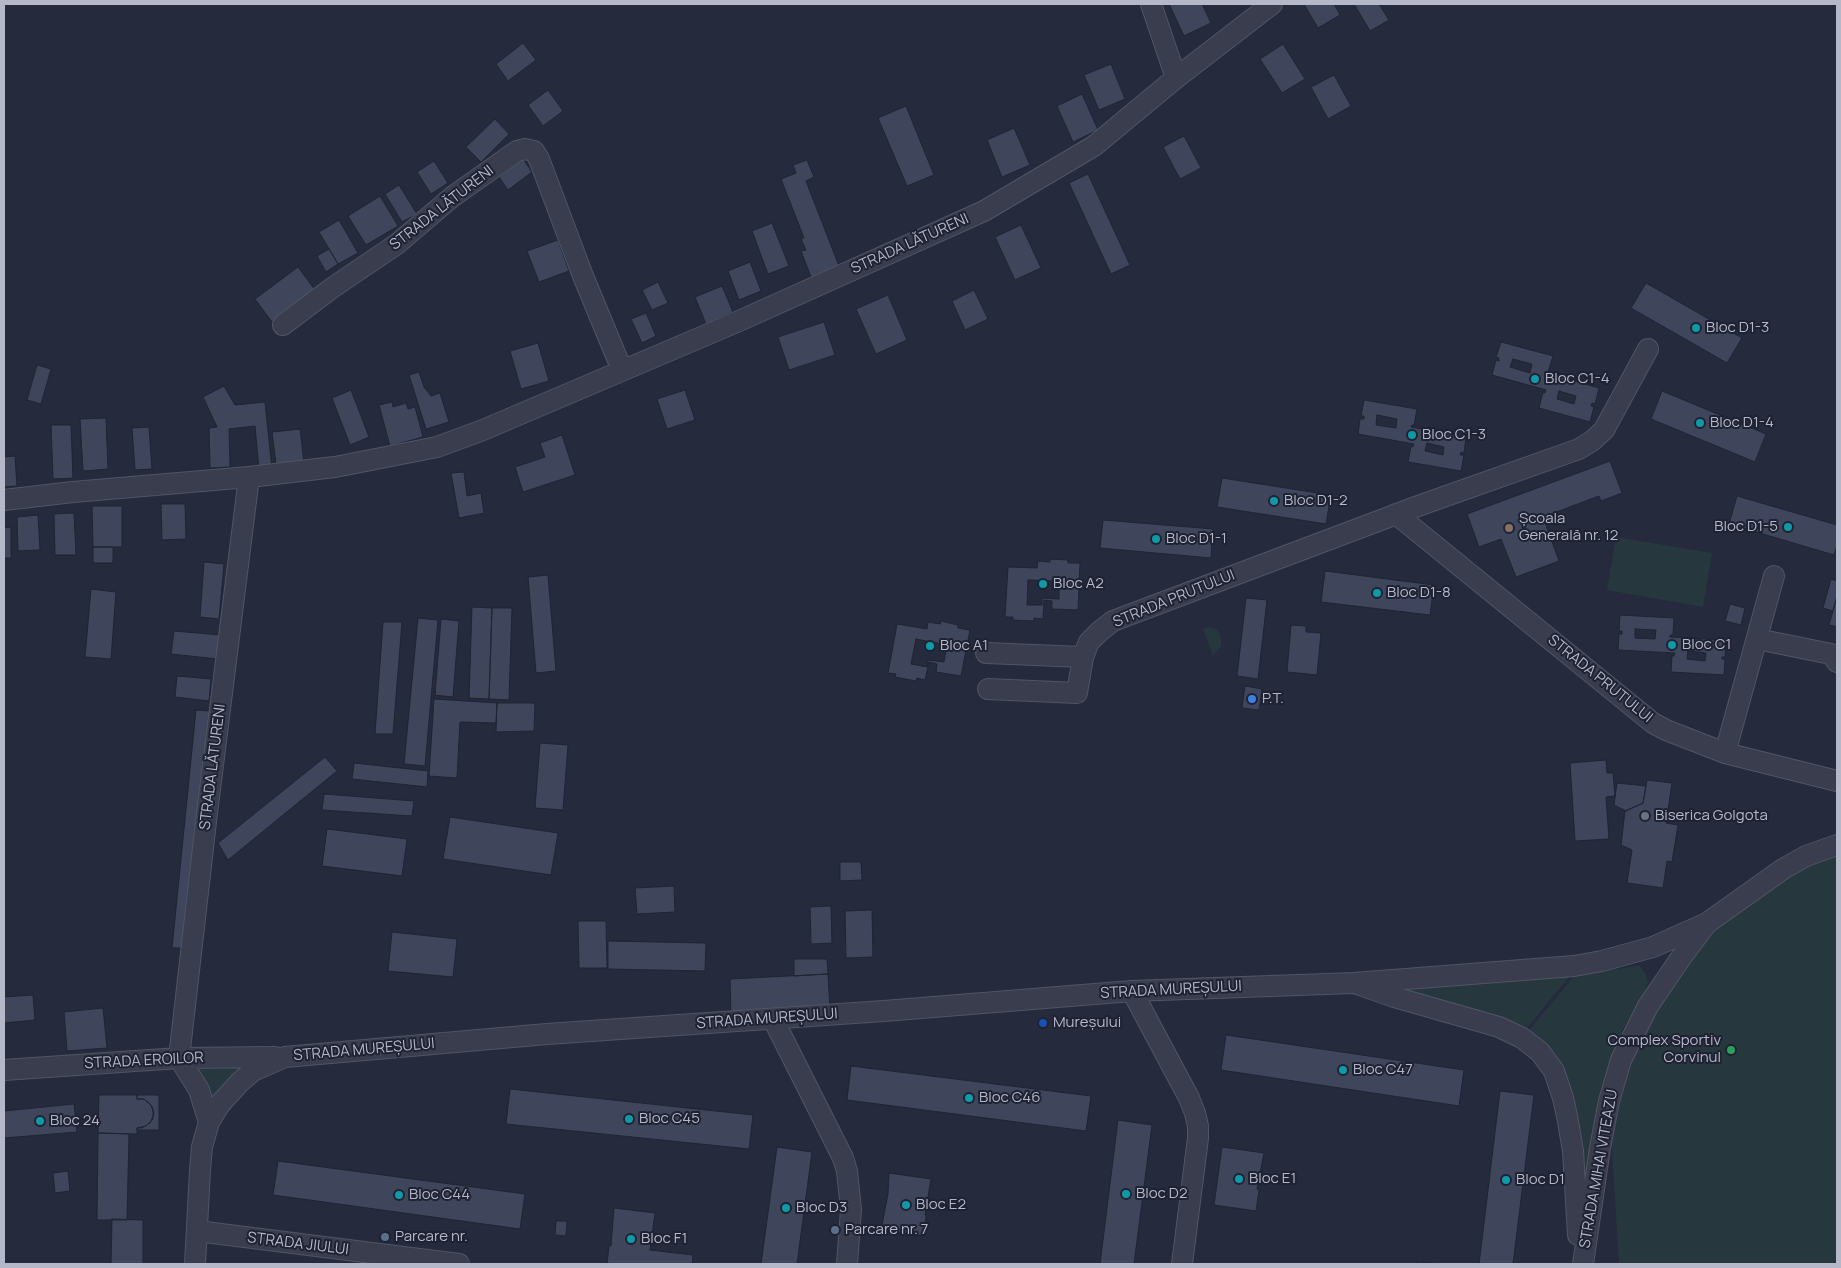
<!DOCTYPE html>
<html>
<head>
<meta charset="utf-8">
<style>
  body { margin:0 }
  #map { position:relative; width:1841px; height:1268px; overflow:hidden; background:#252a3d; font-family:Manrope,sans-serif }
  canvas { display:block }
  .frame { position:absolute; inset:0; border:5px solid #b5b8c8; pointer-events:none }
</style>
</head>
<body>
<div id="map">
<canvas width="1841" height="1268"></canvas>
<div class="frame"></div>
</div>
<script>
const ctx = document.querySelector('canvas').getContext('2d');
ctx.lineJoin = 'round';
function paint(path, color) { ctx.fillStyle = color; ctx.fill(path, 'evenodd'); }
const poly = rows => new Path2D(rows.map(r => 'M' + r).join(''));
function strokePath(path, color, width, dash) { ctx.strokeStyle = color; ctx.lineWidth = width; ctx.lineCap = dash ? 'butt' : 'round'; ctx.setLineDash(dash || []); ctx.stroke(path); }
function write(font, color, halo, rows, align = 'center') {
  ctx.font = font + ' Manrope,sans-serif'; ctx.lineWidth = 4; ctx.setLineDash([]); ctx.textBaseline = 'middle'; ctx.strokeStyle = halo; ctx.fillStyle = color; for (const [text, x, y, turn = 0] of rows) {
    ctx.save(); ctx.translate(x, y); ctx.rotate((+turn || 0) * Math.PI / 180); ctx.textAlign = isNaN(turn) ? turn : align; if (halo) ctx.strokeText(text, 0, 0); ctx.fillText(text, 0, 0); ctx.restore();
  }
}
const green = poly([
  [1616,537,1712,553,1703,607,1607,590],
  [1210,627,1218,631,1221,637,1221,646,1213,656,1203,629],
  [1837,845,1837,1264,1619,1264,1609,1101,1615,1079,1707,923],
  [1636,966,1640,966,1645,973,1648,981,1646,990,1622,1031,1608,1071,1586,1214,1575,1117,1525,1035,1574,976],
  [1570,976,1522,1034,1401,995,1398,986],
  [246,1066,212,1108,190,1067]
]);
const building = poly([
  [1169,4,1202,4,1211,23,1184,36,1169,4],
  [1304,4,1334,4,1340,15,1318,28,1304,4],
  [1354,4,1379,4,1389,20,1370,31,1354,4],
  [523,43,536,60,508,81,496,64,523,43],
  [1283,44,1305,79,1282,93,1260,59,1283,44],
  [1111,64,1125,99,1099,110,1084,75,1111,64],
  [1334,75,1351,106,1328,119,1311,87,1334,75],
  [548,90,563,111,543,126,528,105,548,90],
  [1082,94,1098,130,1073,142,1057,106,1082,94],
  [906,106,934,175,907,186,878,118,906,106],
  [495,119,509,134,481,162,466,147,495,119],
  [1014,128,1030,165,1002,177,987,140,1014,128],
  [1184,136,1201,168,1180,179,1163,147,1184,136],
  [523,159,532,172,508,190,499,177,523,159],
  [807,160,814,177,806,181,839,266,811,277,801,251,806,250,801,239,804,238,781,179,796,173,793,165,807,160],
  [434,161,448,183,431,194,417,172,434,161],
  [1088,174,1130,265,1111,274,1069,183,1088,174],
  [399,185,417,214,402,222,385,194,399,185],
  [380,196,398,226,366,245,348,216,380,196],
  [339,220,358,253,338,264,319,232,339,220],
  [772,223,789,266,768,274,752,231,772,223],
  [1021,225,1041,268,1015,280,995,237,1021,225],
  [558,240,569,271,539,282,527,251,558,240],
  [329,249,338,264,326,272,317,256,329,249],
  [750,262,761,291,739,300,728,271,750,262],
  [298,267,315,290,272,322,255,299,298,267],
  [658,282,668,303,652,310,642,290,658,282],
  [1646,283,1742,338,1727,363,1631,308,1646,283],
  [722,286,733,312,706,324,695,297,722,286],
  [974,290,988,319,965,330,952,301,974,290],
  [888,295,907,340,876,354,856,309,888,295],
  [646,313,656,336,642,343,631,319,646,313],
  [824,322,835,355,789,370,778,337,824,322],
  [1501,342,1553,356,1548,372,1546,371,1545,373,1599,388,1595,404,1592,403,1591,406,1594,407,1590,422,1539,408,1543,392,1545,393,1546,390,1492,375,1496,360,1499,361,1499,358,1496,357,1501,342],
  [538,343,549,381,521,389,510,351,538,343],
  [1513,359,1532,364,1530,373,1510,367,1513,359],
  [37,365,51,369,41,404,27,400,37,365],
  [419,372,424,387,431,396,440,393,449,422,426,429,409,375,419,372],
  [224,386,235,405,265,402,272,469,259,470,255,426,229,429,230,467,210,468,209,428,217,427,203,397,224,386],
  [351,390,369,437,350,445,332,398,351,390],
  [685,390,695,420,667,429,657,399,685,390],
  [1559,391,1576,396,1574,404,1557,399,1559,391],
  [1662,391,1766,434,1755,462,1651,419,1662,391],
  [1364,400,1417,409,1414,425,1412,425,1411,427,1466,437,1464,453,1461,452,1460,455,1464,455,1461,471,1408,462,1411,446,1413,447,1414,444,1358,434,1360,419,1364,419,1364,416,1361,416,1364,400],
  [392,402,393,407,406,403,408,409,415,407,423,437,390,446,379,405,392,402],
  [1377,415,1397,419,1396,428,1376,425,1377,415],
  [106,418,108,469,83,471,80,419,106,418],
  [51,425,71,425,73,478,53,479,51,425],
  [149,427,152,469,135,470,132,428,149,427],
  [300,429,304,462,276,464,272,432,300,429],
  [562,435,575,475,523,492,515,467,545,457,540,443,562,435],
  [1427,443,1444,447,1443,455,1425,451,1427,443],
  [15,456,17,486,4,487,4,457,15,456],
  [1610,461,1622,493,1601,501,1599,496,1543,517,1559,561,1516,577,1501,539,1479,547,1467,514,1610,461],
  [464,472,467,496,481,493,484,513,459,518,451,473,464,472],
  [1222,478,1331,495,1326,524,1217,507,1222,478],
  [1737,496,1837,525,1837,545,1834,555,1729,524,1737,496],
  [161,504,185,504,186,539,162,540,161,504],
  [92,506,122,506,122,547,93,547,92,506],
  [74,513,76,555,55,555,54,514,74,513],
  [38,515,40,550,18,551,17,517,38,515],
  [1103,520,1213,529,1211,558,1100,548,1103,520],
  [11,527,11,558,4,558,4,528,11,527],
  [93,547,113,547,113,563,93,563,93,547],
  [1050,559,1068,560,1068,563,1080,563,1078,610,1052,609,1052,601,1044,600,1043,619,1034,618,1034,621,1013,620,1013,617,1005,617,1008,567,1037,568,1038,561,1050,562,1050,559],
  [204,562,224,564,219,619,200,617,204,562],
  [1325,571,1434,585,1430,615,1321,602,1325,571],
  [548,575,556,671,536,673,528,577,548,575],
  [1831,579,1837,581,1837,597,1833,611,1823,608,1831,579],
  [1028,580,1059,581,1059,599,1042,598,1042,605,1027,605,1028,580],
  [91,589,116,592,111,659,85,657,91,589],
  [1837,596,1837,627,1829,625,1837,596],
  [1246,598,1267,600,1258,679,1237,676,1246,598],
  [1730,604,1745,608,1741,625,1725,621,1730,604],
  [472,607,492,608,489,699,469,698,472,607],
  [492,608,512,608,509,700,489,699,492,608],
  [1620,615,1674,618,1673,635,1670,635,1670,637,1726,640,1725,657,1722,657,1722,659,1725,659,1724,675,1671,672,1672,656,1674,656,1675,653,1618,650,1619,634,1622,634,1622,631,1619,631,1620,615],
  [418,618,438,620,425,766,404,764,418,618],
  [441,619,459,621,453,697,435,695,441,619],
  [941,621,958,625,958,628,970,630,961,676,936,672,937,664,929,662,925,680,917,678,916,681,895,677,896,674,888,673,897,624,927,629,928,622,940,624,941,621],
  [383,622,402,622,393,734,375,734,383,622],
  [1291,625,1306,626,1306,632,1321,633,1317,675,1287,672,1291,625],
  [1635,629,1656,630,1655,639,1635,638,1635,629],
  [174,631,221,635,218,659,171,654,174,631],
  [916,639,947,645,944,662,928,660,927,667,911,664,916,639],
  [1688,651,1706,653,1705,661,1687,659,1688,651],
  [177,676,211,679,209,701,175,697,177,676],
  [1245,686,1262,689,1259,710,1242,708,1245,686],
  [434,699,497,703,496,723,460,722,457,778,429,776,434,699],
  [497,703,535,703,534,731,496,732,497,703],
  [196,710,210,711,185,948,172,948,196,710],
  [540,743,568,745,563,810,535,808,540,743],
  [325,757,337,771,228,860,218,843,325,757],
  [1606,760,1607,773,1613,773,1615,796,1606,797,1609,839,1575,841,1570,763,1606,760],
  [354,763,428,771,427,787,352,779,354,763],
  [1647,780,1672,783,1666,823,1678,825,1672,862,1667,861,1663,888,1627,883,1632,850,1621,845,1625,811,1643,803,1647,780],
  [1617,783,1646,786,1643,803,1626,811,1614,805,1617,783],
  [324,794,414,801,412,816,322,810,324,794],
  [450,817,558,833,551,875,443,859,450,817],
  [327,829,407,839,402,876,322,866,327,829],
  [840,862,861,862,862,880,840,881,840,862],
  [674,886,675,912,637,914,635,888,674,886],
  [831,906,832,943,811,944,810,907,831,906],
  [872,910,873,957,846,958,845,911,872,910],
  [578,921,606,921,607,968,579,968,578,921],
  [392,932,457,939,453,977,388,971,392,932],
  [608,941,706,943,705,971,608,969,608,941],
  [794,959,827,959,828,974,794,976,794,959],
  [828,974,830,1011,731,1017,730,979,828,974],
  [33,995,35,1020,4,1023,4,997,33,995],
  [103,1008,107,1048,67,1051,64,1012,103,1008],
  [1226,1035,1464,1070,1459,1106,1221,1070,1226,1035],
  [851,1066,1091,1096,1086,1131,847,1100,851,1066],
  [510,1089,753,1115,749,1149,506,1124,510,1089],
  [1500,1091,1534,1095,1513,1264,1479,1264,1500,1091],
  [99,1095,137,1095,137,1099,144,1099,151,1105,153,1109,153,1119,146,1126,137,1128,137,1134,98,1133,99,1095],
  [137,1095,159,1095,159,1130,137,1130,137,1128,142,1128,150,1123,154,1114,151,1105,144,1099,137,1099,137,1095],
  [74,1104,77,1132,4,1138,4,1111,74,1104],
  [1118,1120,1152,1125,1134,1264,1100,1264,1118,1120],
  [98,1133,129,1134,127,1220,97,1220,98,1133],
  [777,1147,812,1152,797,1264,761,1264,777,1147],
  [1222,1147,1264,1153,1257,1189,1259,1190,1256,1211,1214,1205,1222,1147],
  [278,1161,525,1194,520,1229,273,1195,278,1161],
  [68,1171,70,1191,55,1193,53,1173,68,1171],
  [889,1173,931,1179,925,1215,926,1216,924,1236,881,1230,888,1194,889,1173],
  [614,1208,655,1213,650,1250,693,1255,692,1264,607,1264,609,1246,611,1246,614,1208],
  [112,1219,143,1220,143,1264,111,1264,112,1219],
  [556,1221,567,1221,566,1236,555,1235,556,1221],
  [1417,1262,1433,1263,1433,1264,1417,1264,1417,1262]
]);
const minor = poly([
  [1151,4,1176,78],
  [283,325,332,288,397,244,452,197,517,151,525,149,534,151,539,159,583,276,622,370],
  [4,500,73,492,249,477,335,467,437,447,483,430,739,321,984,211,1094,146,1176,78,1272,4],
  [1396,514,1653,723,1666,730,1725,753,1837,781],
  [1757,639,1831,654,1837,662],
  [986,653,1083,657],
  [988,689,1077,693,1083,657,1089,642,1100,631,1113,621,1418,506,1579,449,1592,441,1604,430,1648,349],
  [1725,753,1774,576],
  [1360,985,1394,997,1499,1027,1522,1038,1540,1052,1554,1071,1563,1098,1567,1116,1573,1151,1578,1235],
  [1132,991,1189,1098,1195,1113,1198,1126,1198,1138,1182,1264],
  [773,1019,843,1158,847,1171,851,1210,847,1264],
  [179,1058,207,813,249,477],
  [179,1058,199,1090,209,1122],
  [4,1070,179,1058,275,1057],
  [197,1231,459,1264],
  [195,1264,200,1170,202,1147,209,1122,220,1104,240,1082,253,1071,285,1057,547,1034,884,1011,1132,991,1354,983,1574,966,1602,961,1653,947,1707,923],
  [1583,1264,1600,1148,1609,1101,1621,1060,1648,1006,1680,959,1707,923,1783,869,1806,856,1837,845]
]);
const markers = [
  [1696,328,5,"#0f9aa8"],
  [1535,379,5,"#0f9aa8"],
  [1700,423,5,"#0f9aa8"],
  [1412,435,5,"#0f9aa8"],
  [1274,501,5,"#0f9aa8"],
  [1788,527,5,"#0f9aa8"],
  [1509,528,5,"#8d6e63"],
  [1156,539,5,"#0f9aa8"],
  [1043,584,5,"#0f9aa8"],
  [1377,593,5,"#0f9aa8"],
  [1672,645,5,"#0f9aa8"],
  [930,646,5,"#0f9aa8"],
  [1252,699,5,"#3f7fe0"],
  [1645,816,5,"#6b7280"],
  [1043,1023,5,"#1a4fb4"],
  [1731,1050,5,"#2e9e5b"],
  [1343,1070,5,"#0f9aa8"],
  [969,1098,5,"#0f9aa8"],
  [629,1119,5,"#0f9aa8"],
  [40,1121,5,"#0f9aa8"],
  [1239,1179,5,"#0f9aa8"],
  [1506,1180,5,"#0f9aa8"],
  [1126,1194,5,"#0f9aa8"],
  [399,1195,5,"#0f9aa8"],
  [906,1205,5,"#0f9aa8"],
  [786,1208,5,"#0f9aa8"],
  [835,1230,5,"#5c6f8a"],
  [385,1237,5,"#5c6f8a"],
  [631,1239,5,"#0f9aa8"]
];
const streetNames = [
  ["STRADA LĂTURENI",442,208,-38],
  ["STRADA LĂTURENI",910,244,-24],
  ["STRADA PRUTULUI",1174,599,-22],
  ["STRADA PRUTULUI",1600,679,39],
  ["STRADA LĂTURENI",213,767,-83],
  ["STRADA MUREȘULUI",1171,990,-3],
  ["STRADA MUREȘULUI",767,1019,-4],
  ["STRADA MUREȘULUI",364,1050,-5],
  ["STRADA EROILOR",144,1061,-3],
  ["STRADA MIHAI VITEAZU",1599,1169,-80],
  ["STRADA JIULUI",298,1244,7]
];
const poiNames = [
  ["Bloc D1-3",1706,328],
  ["Bloc C1-4",1545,379],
  ["Bloc D1-4",1710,423],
  ["Bloc C1-3",1422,435],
  ["Bloc D1-2",1284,501],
  ["Școala",1519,519],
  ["Generală nr. 12",1519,536],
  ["Bloc D1-5",1778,527,"right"],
  ["Bloc D1-1",1166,539],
  ["Bloc A2",1053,584],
  ["Bloc D1-8",1387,593],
  ["Bloc C1",1682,645],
  ["Bloc A1",940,646],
  ["P.T.",1262,699],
  ["Biserica Golgota",1655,816],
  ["Mureșului",1053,1023],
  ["Complex Sportiv",1721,1041,"right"],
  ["Corvinul",1721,1058,"right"],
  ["Bloc C47",1353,1070],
  ["Bloc C46",979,1098],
  ["Bloc C45",639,1119],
  ["Bloc 24",50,1121],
  ["Bloc E1",1249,1179],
  ["Bloc D1",1516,1180],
  ["Bloc D2",1136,1194],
  ["Bloc C44",409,1195],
  ["Bloc E2",916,1205],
  ["Bloc D3",796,1208],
  ["Parcare nr. 7",845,1230],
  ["Parcare nr.",395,1237],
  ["Bloc F1",641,1239]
];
paint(green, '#27373e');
paint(building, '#3f455a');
strokePath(building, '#202434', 1);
strokePath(minor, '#515565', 22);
strokePath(minor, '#393d4d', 20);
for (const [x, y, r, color] of markers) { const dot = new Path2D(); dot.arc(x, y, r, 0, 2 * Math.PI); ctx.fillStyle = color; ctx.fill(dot); strokePath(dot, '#1e2232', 2); }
write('15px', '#b5b8c8', '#1e2232', streetNames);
write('15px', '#b5b8c8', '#1e2232', poiNames, 'left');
</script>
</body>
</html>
